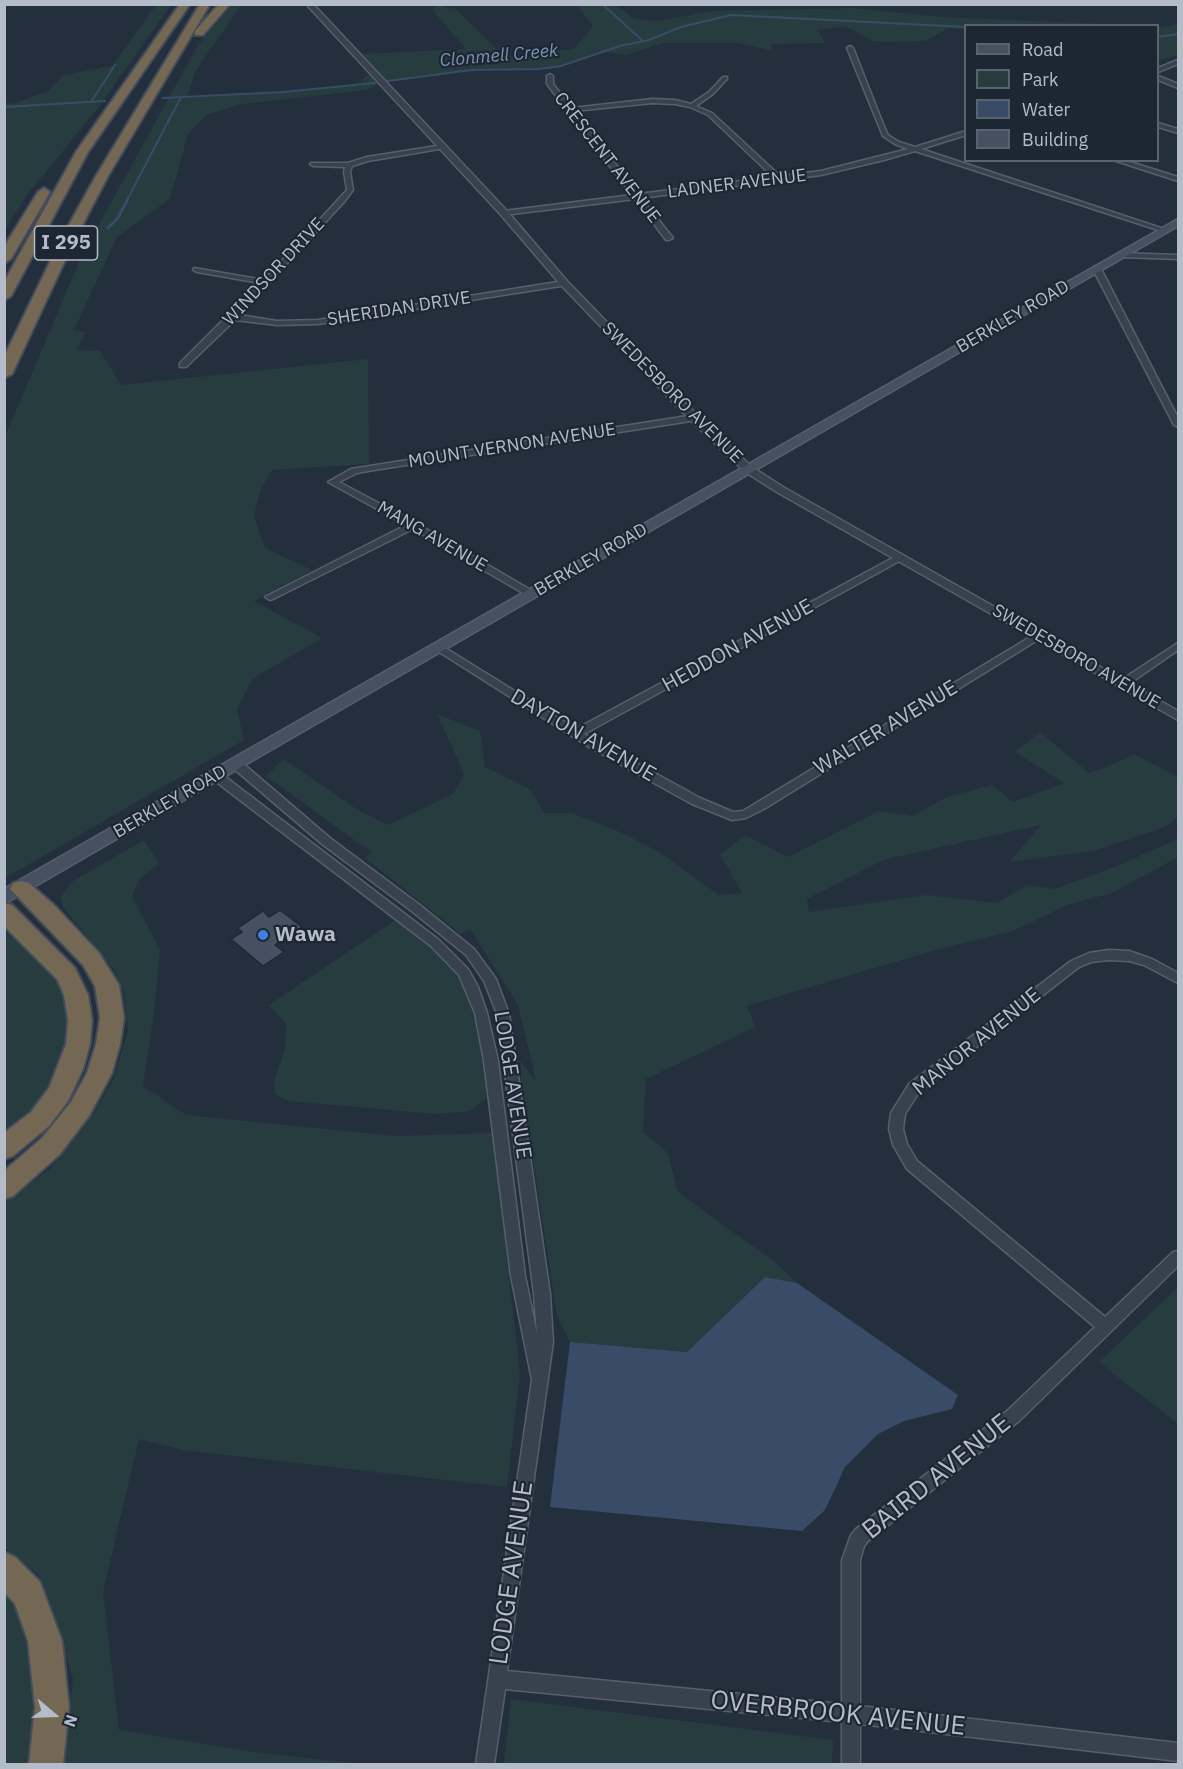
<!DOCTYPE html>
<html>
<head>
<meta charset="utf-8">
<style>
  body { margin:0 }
  #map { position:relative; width:1183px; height:1769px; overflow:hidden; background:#242f3e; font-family:"IBM Plex Sans",sans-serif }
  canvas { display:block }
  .frame { position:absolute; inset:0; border:6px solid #b4bcc9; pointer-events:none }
  .legend { position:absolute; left:964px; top:24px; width:195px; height:138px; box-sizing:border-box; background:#1d2633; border:2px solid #59626f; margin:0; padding:8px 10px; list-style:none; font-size:18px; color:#b4bcc9 }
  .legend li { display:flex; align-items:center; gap:12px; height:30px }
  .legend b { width:30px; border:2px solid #59626f }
  .north { position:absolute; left:24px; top:1685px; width:60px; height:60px; -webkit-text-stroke:4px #1d2633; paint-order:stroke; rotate:109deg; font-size:16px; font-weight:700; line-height:24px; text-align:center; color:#b4bcc9 }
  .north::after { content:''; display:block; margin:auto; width:21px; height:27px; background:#b4bcc9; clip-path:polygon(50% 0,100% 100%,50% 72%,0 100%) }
</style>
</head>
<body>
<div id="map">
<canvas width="1183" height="1769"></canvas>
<div class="frame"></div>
<ul class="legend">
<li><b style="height:8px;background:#465061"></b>Road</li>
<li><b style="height:16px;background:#263c3f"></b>Park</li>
<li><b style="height:16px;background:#394c67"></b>Water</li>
<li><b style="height:16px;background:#455162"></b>Building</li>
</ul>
<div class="north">N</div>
</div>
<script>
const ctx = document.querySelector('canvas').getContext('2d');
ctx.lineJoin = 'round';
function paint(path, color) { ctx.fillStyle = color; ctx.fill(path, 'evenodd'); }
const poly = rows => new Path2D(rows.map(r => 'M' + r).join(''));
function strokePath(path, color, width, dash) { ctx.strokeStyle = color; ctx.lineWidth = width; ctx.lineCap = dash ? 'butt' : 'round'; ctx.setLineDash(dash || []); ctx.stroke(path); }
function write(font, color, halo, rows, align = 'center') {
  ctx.font = font + ' "IBM Plex Sans",sans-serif'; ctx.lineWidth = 4.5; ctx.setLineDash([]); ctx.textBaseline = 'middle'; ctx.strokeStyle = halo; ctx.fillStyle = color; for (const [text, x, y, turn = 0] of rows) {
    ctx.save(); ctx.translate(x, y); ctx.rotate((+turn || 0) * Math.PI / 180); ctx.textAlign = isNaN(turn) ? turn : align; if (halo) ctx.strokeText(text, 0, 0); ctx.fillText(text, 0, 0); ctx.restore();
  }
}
const green = poly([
  [156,5,171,5,98,108,27,195,5,230,5,104,15,103,48,91,64,75,112,66],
  [232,5,241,5,195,72,187,98,358,85,373,68,360,54,466,49,432,10,437,5,456,9,504,56,574,49,593,26,577,5,615,5,635,19,658,21,713,11,853,8,942,17,1129,25,966,26,965,29,949,28,925,41,888,42,873,41,845,26,818,30,825,43,771,44,772,51,738,43,663,43,626,55,607,52,549,69,484,70,386,81,367,90,242,104,206,115,188,134,170,199,117,237,74,330,85,332,77,350,100,351,121,385,368,359,369,464,272,470,261,489,254,515,265,548,312,570,254,601,322,638,252,679,237,709,244,740,5,878,5,437,81,257,198,45],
  [1178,24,1178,55,1158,61,1158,28],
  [437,714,480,731,485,767,531,790,544,813,572,813,620,832,661,853,719,895,742,893,720,855,745,835,788,857,879,811,912,816,949,796,992,785,1013,802,1064,783,1015,752,1040,732,1089,773,1107,767,1134,754,1178,777,1178,817,1165,827,1093,851,1009,862,1041,825,883,860,807,899,809,912,927,895,997,903,1027,885,1055,889,1119,865,1178,839,1178,857,1112,893,1067,905,1013,931,932,951,747,1006,755,1027,646,1079,643,1132,668,1153,678,1192,776,1263,797,1283,765,1277,687,1352,570,1342,557,1316,518,1059,536,1081,518,1005,470,929,461,934,365,858,371,852,266,776,284,759,358,810,388,825,453,794,464,774],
  [144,840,159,863,139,880,132,896,160,950,154,1013,143,1086,186,1115,396,1136,493,1133,520,1373,507,1487,182,1450,139,1439,103,1592,119,1730,245,1751,362,1764,63,1764,73,1678,39,1575,5,1548,5,1203,51,1168,93,1114,114,1078,128,1031,124,992,114,970,64,909,60,897,73,881],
  [397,919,452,966,473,1001,488,1083,486,1099,470,1111,436,1114,288,1101,275,1094,274,1082,285,1049,286,1024,269,1005],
  [4,932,31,950,62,990,70,1033,52,1081,24,1125,5,1137],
  [1178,1287,1178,1424,1099,1362],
  [4,1592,30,1627,36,1739,30,1764,5,1764],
  [511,1699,833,1740,832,1764,504,1764]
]);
const water = poly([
  [765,1277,797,1283,958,1395,952,1409,904,1421,878,1434,845,1467,825,1510,802,1531,550,1507,570,1342,687,1352]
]);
const streamFar1 = poly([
  [602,4,643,41],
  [1158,37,1178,34],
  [388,81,471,70,539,69,561,66,620,46,649,40,681,27,731,15,966,27],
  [163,98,283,92,375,83],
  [91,102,115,65],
  [4,107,105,101],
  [126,202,181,97]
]);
const stream = poly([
  [108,228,117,219,127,201]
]);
const building = poly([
  [280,910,302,927,275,945,284,952,263,966,231,939,242,932,238,928,263,911,269,917,280,910]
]);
const minor = poly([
  [850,46,853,48,885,129,888,135,899,142,915,147,966,131,966,135,921,149,1167,230,1161,231,915,151,884,160,821,175,641,198,673,238,669,240,666,240,635,199,504,215,501,213,504,211,632,195,547,84,547,76,550,74,553,76,553,84,572,108,652,99,675,100,691,104,709,92,723,77,727,77,727,79,713,94,696,106,712,113,780,176,821,171,908,149,895,144,883,136,847,48,850,46],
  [652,103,675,104,690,107,708,115,773,177,639,194,574,111,652,103],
  [1178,60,1178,64,1158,72,1158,68,1178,60],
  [1158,76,1178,84,1178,88,1158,80,1158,76],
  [1158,123,1178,129,1178,133,1158,127,1158,123],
  [443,145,445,146,445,148,368,161,352,166,350,172,353,190,344,202,239,315,277,321,318,320,564,281,568,283,567,285,318,324,277,325,235,320,186,367,180,367,180,363,260,283,197,272,193,270,194,268,264,280,347,190,344,172,345,167,313,166,310,164,311,163,348,163,367,157,443,145],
  [1113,160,1124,160,1178,177,1178,181,1113,160],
  [1119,253,1178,255,1178,259,1122,257,1118,255,1119,253],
  [1094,267,1101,269,1178,418,1178,427,1174,425,1093,269,1094,267],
  [694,415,697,416,697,420,374,470,357,473,339,482,416,523,534,592,534,596,528,596,413,529,273,599,270,600,265,597,406,525,328,482,351,469,694,415],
  [900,554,905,557,903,559,584,734,700,798,733,812,743,811,1035,634,1043,634,1044,636,764,809,746,818,732,820,692,804,589,747,433,648,434,646,442,646,576,729,900,554],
  [1178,643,1178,650,1126,686,1118,686,1117,684,1118,682,1178,643],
  [236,760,240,761,330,838,421,906,474,949,496,979,509,1014,550,1294,553,1342,507,1671,842,1704,842,1560,851,1535,856,1529,1007,1411,1095,1327,907,1169,893,1145,889,1129,891,1113,909,1084,1071,961,1089,953,1109,950,1129,951,1152,959,1178,973,1178,983,1144,965,1129,961,1109,960,1091,962,1079,967,919,1092,905,1114,903,1129,907,1144,917,1161,1105,1317,1173,1252,1178,1251,1178,1266,1019,1421,868,1541,864,1546,860,1560,860,1706,1178,1743,1178,1761,860,1724,860,1764,842,1764,842,1722,505,1689,494,1764,476,1764,532,1380,511,1276,484,1061,475,1013,459,975,431,946,211,778,209,775,211,772,219,772,439,940,468,969,478,987,487,1013,498,1061,525,1276,537,1334,534,1294,497,1014,484,981,466,955,413,912,322,844,232,767,230,764,236,760]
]);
const tertiary = poly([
  [306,4,313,4,507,211,567,281,698,416,752,467,783,487,1178,711,1178,720,775,491,744,471,690,420,561,285,501,215,306,4]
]);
const secondary = poly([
  [1178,219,1178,226,4,904,4,889,1178,219]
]);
const motorway = poly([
  [180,4,190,4,88,152,11,296,4,300,4,282,76,152,180,4],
  [200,4,210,4,108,176,75,239,12,374,4,378,4,357,61,239,96,176,200,4],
  [219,4,230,4,203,35,195,35,195,31,219,4],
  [44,188,50,192,11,259,4,263,4,247,38,192,44,188],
  [21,881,29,883,54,905,99,953,119,985,124,1018,120,1044,112,1073,89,1116,60,1154,13,1196,4,1199,4,1171,42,1138,71,1102,87,1073,96,1044,100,1018,95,986,83,965,10,889,13,883,21,881],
  [4,903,12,905,75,968,88,995,92,1020,90,1044,83,1069,68,1101,49,1126,13,1156,4,1159,4,1133,31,1112,49,1088,66,1044,68,1020,64,995,57,979,4,926,4,903],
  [4,1552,15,1557,40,1582,62,1641,69,1707,63,1764,29,1764,35,1707,28,1641,15,1604,4,1592,4,1552]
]);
const markers = [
  [263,935,6,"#3f7fe0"]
];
const farWaternames = [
  ["Clonmell Creek",499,56,-5]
];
const farStreetnames = [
  ["CRESCENT AVENUE",607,158,52],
  ["LADNER AVENUE",737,184,-7],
  ["WINDSOR DRIVE",274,272,-47],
  ["SHERIDAN DRIVE",399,309,-9],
  ["BERKLEY ROAD",1013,317,-30],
  ["SWEDESBORO AVENUE",672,393,45],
  ["MOUNT VERNON AVENUE",512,446,-9],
  ["MANG AVENUE",432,537,30],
  ["BERKLEY ROAD",591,560,-30],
  ["SWEDESBORO AVENUE",1076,657,30],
  ["BERKLEY ROAD",170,802,-30]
];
const shields = [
  [66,243,63]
];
const shieldNames = [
  ["I 295",66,243]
];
const streetNames = [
  ["HEDDON AVENUE",738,646,-29],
  ["WALTER AVENUE",886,728,-31],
  ["DAYTON AVENUE",583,736,30],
  ["MANOR AVENUE",977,1042,-39],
  ["LODGE AVENUE",512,1085,81]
];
const poiNames = [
  ["Wawa",275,935]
];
const nearStreetnames = [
  ["BAIRD AVENUE",937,1477,-39],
  ["LODGE AVENUE",512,1573,-82],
  ["OVERBROOK AVENUE",838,1714,6]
];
paint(green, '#263c3f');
paint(water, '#394c67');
strokePath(streamFar1, '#394c67', 2);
strokePath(stream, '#394c67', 3);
paint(building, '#455162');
strokePath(building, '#1f2835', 1.5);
strokePath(minor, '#565f6c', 3);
strokePath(tertiary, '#565f6c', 3);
strokePath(secondary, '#565f6c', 3);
strokePath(motorway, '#434c59', 4);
paint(minor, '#38414e');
paint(tertiary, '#38414e');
paint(secondary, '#465061');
paint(motorway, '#746855');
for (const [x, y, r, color] of markers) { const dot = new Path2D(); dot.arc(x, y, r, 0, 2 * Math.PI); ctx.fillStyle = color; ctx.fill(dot); strokePath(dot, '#1d2633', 2); }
write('italic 18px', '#7c92b1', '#1d2633', farWaternames);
write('18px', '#b4bcc9', '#1d2633', farStreetnames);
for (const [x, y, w] of shields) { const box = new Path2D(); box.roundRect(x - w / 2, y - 17, w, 34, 4.5); ctx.fillStyle = '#1d2633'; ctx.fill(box); strokePath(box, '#b4bcc9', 1.5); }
write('bold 20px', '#b4bcc9', null, shieldNames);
write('21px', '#b4bcc9', '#1d2633', streetNames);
write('bold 21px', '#b4bcc9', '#1d2633', poiNames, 'left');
write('26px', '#b4bcc9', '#1d2633', nearStreetnames);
</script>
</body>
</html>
